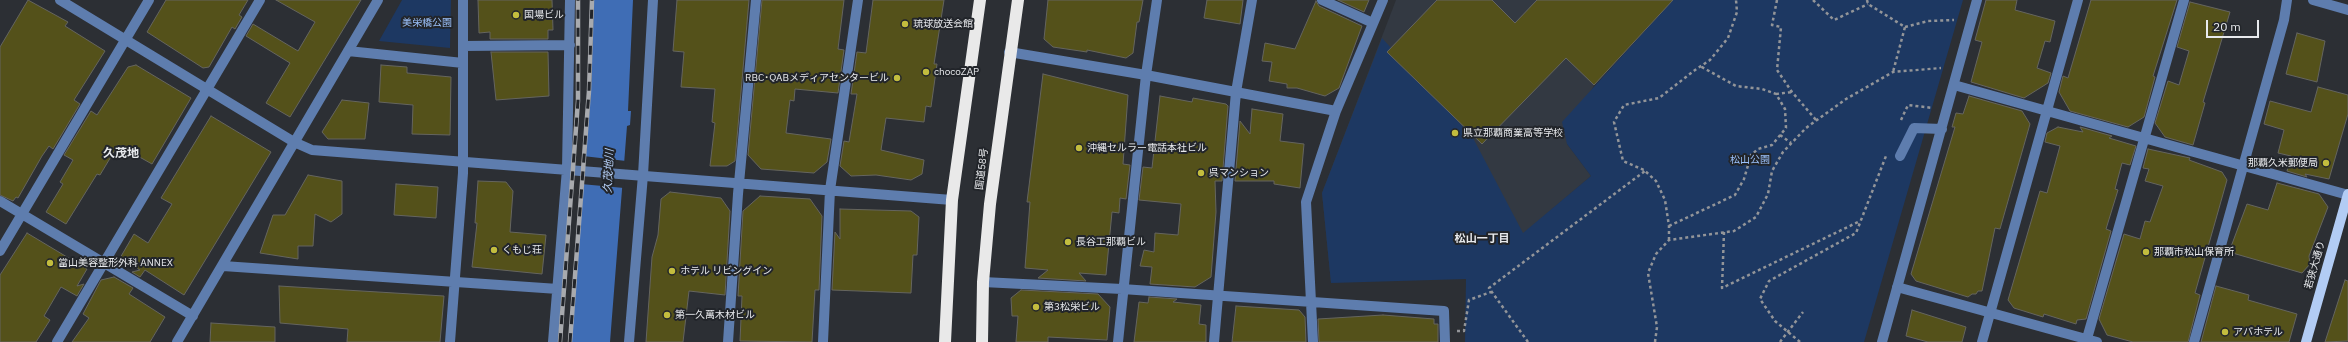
<!DOCTYPE html>
<html>
<head>
<meta charset="utf-8">
<style>
  body { margin:0 }
  #map { position:relative; width:2348px; height:342px; overflow:hidden; background:#2c2f34; font-family:"IBM Plex Sans",sans-serif }
  canvas { display:block }
  .scale { position:absolute; left:2206px; top:20px; width:53px; height:18px; box-sizing:border-box; border:2px solid #e8eaed; border-top:0; padding-left:5px; font-size:12px; line-height:14px; white-space:nowrap; color:#e8eaed; -webkit-text-stroke:3px #22252a; paint-order:stroke }
</style>
</head>
<body>
<div id="map">
<canvas width="2348" height="342"></canvas>
<div class="scale">20 m</div>
</div>
<script>
const ctx = document.querySelector('canvas').getContext('2d');
ctx.lineJoin = 'round';
function paint(path, color) { ctx.fillStyle = color; ctx.fill(path, 'evenodd'); }
const poly = rows => new Path2D(rows.map(r => 'M' + r).join(''));
function strokePath(path, color, width, dash) { ctx.strokeStyle = color; ctx.lineWidth = width; ctx.lineCap = dash ? 'butt' : 'round'; ctx.setLineDash(dash || []); ctx.stroke(path); }
function write(font, color, halo, rows, align = 'center') {
  ctx.font = font + ' "IBM Plex Sans","Noto Sans JP",sans-serif'; ctx.lineWidth = 4; ctx.setLineDash([]); ctx.textBaseline = 'middle'; ctx.strokeStyle = halo; ctx.fillStyle = color; for (const [text, x, y, turn = 0] of rows) {
    ctx.save(); ctx.translate(x, y); ctx.rotate((+turn || 0) * Math.PI / 180); ctx.textAlign = isNaN(turn) ? turn : align; if (halo) ctx.strokeText(text, 0, 0); ctx.fillText(text, 0, 0); ctx.restore();
  }
}
const built = poly([
  [1396,0,1673,0,1594,85,1567,144,1591,176,1523,234,1331,283,1322,193]
]);
const green = poly([
  [402,0,451,0,450,48,379,41],
  [1673,0,1963,0,1864,342,1465,342,1466,279,1331,283,1322,193,1382,38,1473,138,1523,233,1591,176,1567,144,1562,122]
]);
const water = poly([
  [594,0,633,0,628,111,631,111,630,125,627,126,610,342,571,342,591,91]
]);
const pier = poly([
  [583,156,626,161,624,188,581,184]
]);
const building = poly([
  [28,0,68,22,65,26,105,51,74,100,80,104,53,149,49,146,42,156,18,198,16,197,13,201,0,195,0,47,28,0],
  [166,0,248,0,239,15,242,17,235,29,232,27,209,67,203,68,147,32,166,0],
  [276,0,361,0,290,117,266,103,290,63,246,36,253,24,298,51,315,22,276,0],
  [478,0,552,0,553,30,548,30,548,39,490,39,490,32,479,33,478,0],
  [677,0,749,0,735,161,727,166,710,166,715,123,712,122,715,89,681,87,684,52,673,51,677,0],
  [762,0,844,0,838,49,844,50,838,93,795,89,794,101,790,100,786,133,831,139,827,162,814,173,761,169,748,155,762,0],
  [873,0,944,0,934,64,937,64,931,107,926,106,924,122,886,118,881,150,924,160,922,174,911,180,876,175,851,176,840,166,844,141,849,142,857,94,851,94,857,52,866,53,873,0],
  [1048,0,1143,0,1139,22,1137,22,1133,53,1126,58,1087,50,1087,52,1053,47,1044,39,1048,0],
  [1207,0,1243,0,1240,24,1204,18,1207,0],
  [1338,0,1369,0,1364,12,1338,0],
  [1437,0,1492,0,1515,23,1537,0,1673,0,1594,85,1566,58,1482,144,1387,52,1437,0],
  [1986,0,2017,0,2015,10,2055,21,2050,42,2045,41,2037,68,2051,73,2048,83,2024,98,1971,82,1982,42,1975,40,1986,0],
  [2091,0,2177,0,2153,76,2155,77,2144,117,2128,127,2070,111,2059,92,2063,76,2068,78,2091,0],
  [1316,1,1319,6,1362,26,1339,88,1325,96,1297,88,1287,88,1287,84,1269,81,1272,62,1262,61,1265,43,1295,49,1316,1],
  [2190,2,2230,12,2203,102,2205,103,2193,145,2165,137,2155,123,2168,81,2179,85,2189,51,2177,47,2190,2],
  [2297,33,2325,41,2317,82,2286,74,2297,33],
  [491,52,548,52,549,96,496,100,491,52],
  [136,65,191,98,152,164,118,145,100,175,97,174,66,224,46,212,63,184,60,182,73,160,64,155,91,111,97,115,128,67,136,65],
  [381,65,407,67,407,73,451,77,450,135,412,134,413,105,379,102,381,65],
  [1043,74,1128,95,1123,164,1130,165,1126,199,1120,198,1119,213,1112,212,1106,275,1079,273,1086,281,1038,278,1048,270,1025,268,1030,202,1027,202,1043,74],
  [2318,87,2348,95,2348,114,2329,179,2305,174,2307,177,2287,171,2291,156,2278,153,2284,130,2264,124,2270,101,2311,112,2318,87],
  [1160,96,1192,102,1193,98,1226,104,1228,106,1222,181,1215,181,1216,212,1211,277,1195,287,1150,284,1152,267,1140,266,1144,250,1154,252,1155,233,1178,235,1181,204,1139,200,1143,167,1152,168,1160,96],
  [1969,96,2022,111,2030,124,2000,229,1995,228,1982,291,1978,291,1976,294,1972,294,1968,297,1916,281,1911,274,1955,127,1952,127,1956,113,1963,114,1969,96],
  [342,100,369,103,365,139,328,139,322,132,342,100],
  [1252,109,1283,114,1280,141,1304,144,1300,188,1274,184,1274,181,1235,181,1240,121,1250,134,1252,109],
  [211,116,271,152,184,295,145,270,140,277,132,272,140,270,120,258,134,234,148,243,172,204,161,198,211,116],
  [2058,127,2083,132,2080,127,2112,136,2109,138,2136,146,2130,165,2122,163,2115,189,2118,190,2106,229,2111,231,2086,319,2077,320,2076,324,2044,314,2043,317,2014,308,2008,300,2040,191,2047,193,2060,146,2045,142,2047,133,2058,127],
  [2148,149,2190,158,2189,160,2222,172,2227,180,2195,293,2200,295,2188,342,2133,342,2107,335,2099,319,2124,234,2140,239,2145,221,2150,222,2163,186,2145,181,2149,169,2143,168,2148,149],
  [308,175,342,181,342,214,331,222,315,214,313,246,298,246,298,259,260,253,273,215,285,215,308,175],
  [478,181,506,182,513,191,510,232,546,235,542,274,472,267,477,223,475,223,478,181],
  [2277,183,2319,194,2328,207,2309,256,2310,264,2302,273,2229,252,2247,204,2268,210,2277,183],
  [396,184,438,187,436,218,394,215,396,184],
  [670,192,721,198,730,211,725,295,689,291,683,342,646,342,652,257,658,235,661,199,670,192],
  [760,196,810,199,822,216,819,290,815,290,812,342,740,341,742,296,738,296,743,211,760,196],
  [840,209,911,211,919,217,917,255,913,255,911,293,832,290,835,232,840,239,840,209],
  [27,233,87,269,77,286,84,284,77,296,61,287,44,316,50,320,36,342,0,342,0,275,27,233],
  [114,277,133,288,129,294,165,317,150,342,72,342,89,318,83,314,101,280,114,277],
  [2345,280,2348,281,2348,341,2325,342,2345,280],
  [279,286,444,296,440,342,347,342,348,329,280,323,279,286],
  [2216,286,2249,295,2248,300,2297,314,2289,342,2201,342,2216,286],
  [1021,290,1098,294,1110,307,1107,340,1048,337,1048,342,1016,342,1018,316,1012,316,1011,298,1021,290],
  [1149,297,1177,299,1173,302,1201,305,1199,324,1206,325,1206,342,1134,342,1139,302,1148,303,1149,297],
  [1236,306,1299,310,1305,317,1306,342,1232,342,1236,306],
  [1912,310,1966,327,1962,342,1928,342,1906,336,1912,310],
  [1383,315,1434,319,1434,324,1438,324,1438,342,1319,342,1318,319,1383,315],
  [211,323,275,327,275,342,210,342,211,323]
]);
const path = poly([
  [1777,0,1772,25,1781,27,1777,70,1792,92,1816,120],
  [1813,0,1834,20,1868,4],
  [1867,0,1868,4,1905,27,1893,72],
  [1905,27,1928,21,1954,20],
  [1776,94,1792,92],
  [1901,120,1908,105,1933,108],
  [1780,135,1791,143],
  [1669,226,1735,195,1744,179,1751,155,1758,149,1772,145,1786,128,1785,109,1776,94,1762,89,1736,86,1700,66],
  [1724,232,1722,288,1858,222],
  [1669,240,1669,226,1665,200,1656,181,1644,170,1623,161,1614,122,1624,105,1659,98,1695,70,1710,60,1728,38,1737,12,1736,0],
  [1457,331,1464,331,1469,300,1491,292],
  [1528,342,1489,288,1645,171],
  [1655,342,1657,327,1648,273,1656,254,1669,240,1734,231,1756,217,1768,194,1772,171,1783,152,1806,128,1846,99,1893,72,1941,68],
  [1780,342,1803,312],
  [1800,342,1775,321,1760,299,1769,281,1856,233,1886,156]
]);
const minor = poly([
  [60,0,294,142,312,150,952,200],
  [1322,0,1373,23],
  [2313,0,2348,10],
  [463,46,570,45],
  [348,51,463,63],
  [1009,52,1146,75,1336,111],
  [1954,85,2348,195],
  [1900,156,1914,128,1942,129],
  [0,201,193,316],
  [0,251,149,0],
  [223,266,558,289],
  [983,282,1122,289,1444,311,1445,342],
  [1897,287,2097,342],
  [57,342,260,0],
  [177,342,378,0],
  [450,342,463,173,463,0],
  [553,342,567,169,570,0],
  [629,342,643,175,653,0],
  [728,342,738,194,756,0],
  [823,342,830,190,858,0],
  [1118,342,1146,75,1157,0],
  [1214,342,1236,92,1252,0],
  [1313,342,1306,202,1336,111,1383,0],
  [1882,342,1977,0],
  [1982,342,2078,0],
  [2086,342,2184,0],
  [2194,342,2284,20,2287,0]
]);
const major = poly([
  [2306,342,2348,194]
]);
const highway = poly([
  [945,342,952,200,980,0],
  [982,342,983,282,990,204,1018,0]
]);
const rail = poly([
  [560,342,578,101,578,0],
  [570,342,589,91,592,0]
]);
const markers = [
  [516,15,4,"#c3bd3e"],
  [905,24,4,"#c3bd3e"],
  [926,72,4,"#c3bd3e"],
  [897,78,4,"#c3bd3e"],
  [1455,133,4,"#c3bd3e"],
  [1079,148,4,"#c3bd3e"],
  [2326,163,4,"#c3bd3e"],
  [1201,173,4,"#c3bd3e"],
  [1068,242,4,"#c3bd3e"],
  [494,250,4,"#c3bd3e"],
  [2146,252,4,"#c3bd3e"],
  [50,263,4,"#c3bd3e"],
  [672,271,4,"#c3bd3e"],
  [1036,307,4,"#c3bd3e"],
  [667,315,4,"#c3bd3e"],
  [2225,332,4,"#c3bd3e"]
];
const poiNames = [
  ["国場ビル",524,15],
  ["琉球放送会館",913,24],
  ["chocoZAP",934,72],
  ["RBC･QABメディアセンタービル",889,78,"right"],
  ["県立那覇商業高等学校",1463,133],
  ["沖縄セルラー電話本社ビル",1087,148],
  ["那覇久米郵便局",2318,163,"right"],
  ["呉マンション",1209,173],
  ["長谷工那覇ビル",1076,242],
  ["くもじ荘",502,250],
  ["那覇市松山保育所",2154,252],
  ["當山美容整形外科 ANNEX",58,263],
  ["ホテル リビングイン",680,271],
  ["第3松栄ビル",1044,307],
  ["第一久萬木材ビル",675,315],
  ["アパホテル",2233,332]
];
const parkNames = [
  ["美栄橋公園",427,23],
  ["松山公園",1750,160]
];
const streetNames = [
  ["国道58号",982,169,-83],
  ["若狭大通り",2315,265,-74]
];
const waterNames = [
  ["久茂地川",609,171,-87]
];
const neighbourhoodNames = [
  ["松山一丁目",1482,239]
];
const quarterNames = [
  ["久茂地",121,154]
];
paint(built, '#333942');
paint(green, '#1d3862');
paint(water, '#3f6db5');
paint(pier, '#2c2f34');
paint(building, '#54511a');
strokePath(building, '#65655f', 1);
strokePath(path, '#939599', 2.5, [3, 3]);
strokePath(minor, '#5e7dae', 10);
strokePath(major, '#b2ccf4', 10);
strokePath(highway, '#e9e9e9', 12);
strokePath(rail, '#a8aaae', 4.5);
strokePath(rail, '#22252a', 3, [9]);
for (const [x, y, r, color] of markers) { const dot = new Path2D(); dot.arc(x, y, r, 0, 2 * Math.PI); ctx.fillStyle = color; ctx.fill(dot); strokePath(dot, '#22252a', 1.5); }
write('10px', '#e8eaed', '#22252a', poiNames, 'left');
write('10px', '#9bc1fb', '#22252a', parkNames);
write('10px', '#e8eaed', '#22252a', streetNames);
write('italic 11px', '#b6d0f7', '#22252a', waterNames);
write('bold 11px', '#e8eaed', '#22252a', neighbourhoodNames);
write('bold 12px', '#e8eaed', '#22252a', quarterNames);
</script>
</body>
</html>
